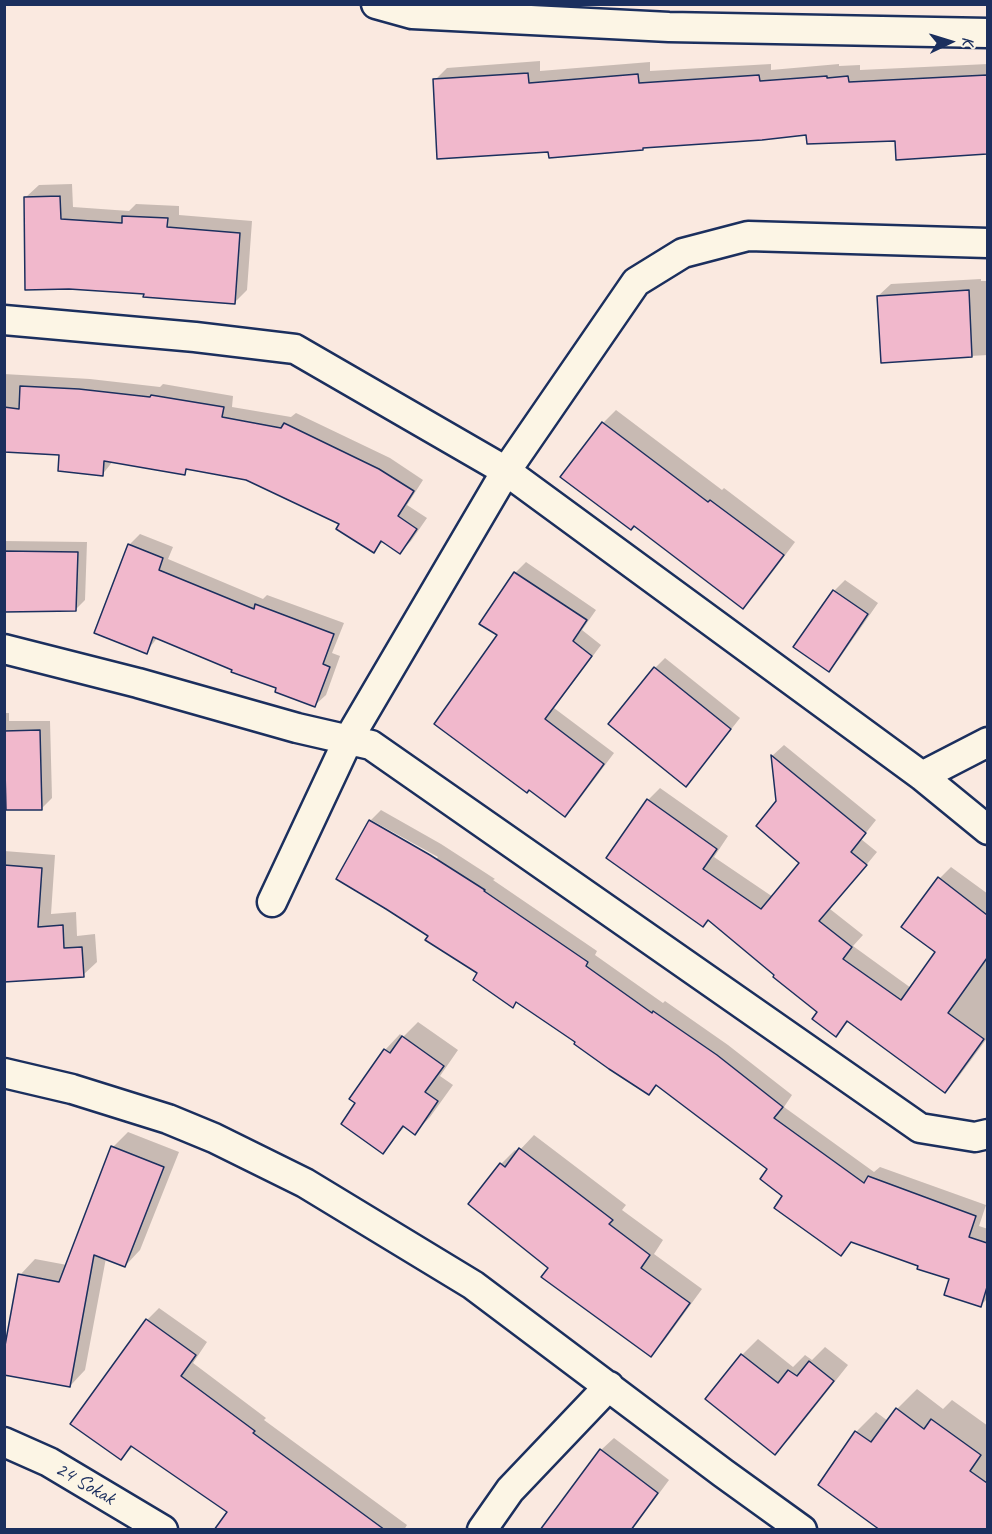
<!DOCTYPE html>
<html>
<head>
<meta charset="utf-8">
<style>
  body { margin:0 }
  #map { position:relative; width:992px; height:1534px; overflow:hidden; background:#fae9e0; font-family:Caveat,sans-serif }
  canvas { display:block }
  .frame { position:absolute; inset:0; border:6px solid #1b2f5e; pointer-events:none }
  .north { position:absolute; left:920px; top:12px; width:60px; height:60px; -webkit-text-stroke:4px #fcf5e5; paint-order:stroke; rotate:86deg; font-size:16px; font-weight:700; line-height:24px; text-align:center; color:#1b2f5e }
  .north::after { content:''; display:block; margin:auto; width:21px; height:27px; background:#1b2f5e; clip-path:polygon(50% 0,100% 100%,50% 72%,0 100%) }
</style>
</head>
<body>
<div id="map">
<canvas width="992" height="1534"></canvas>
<div class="frame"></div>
<div class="north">K</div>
</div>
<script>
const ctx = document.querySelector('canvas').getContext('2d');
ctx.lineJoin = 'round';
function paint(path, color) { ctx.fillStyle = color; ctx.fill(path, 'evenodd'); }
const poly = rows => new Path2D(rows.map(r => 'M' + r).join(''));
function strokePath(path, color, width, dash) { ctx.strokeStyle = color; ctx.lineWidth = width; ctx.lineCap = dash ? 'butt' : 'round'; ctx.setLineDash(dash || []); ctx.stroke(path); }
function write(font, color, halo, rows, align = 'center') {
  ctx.font = font + ' Caveat,sans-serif'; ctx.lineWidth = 6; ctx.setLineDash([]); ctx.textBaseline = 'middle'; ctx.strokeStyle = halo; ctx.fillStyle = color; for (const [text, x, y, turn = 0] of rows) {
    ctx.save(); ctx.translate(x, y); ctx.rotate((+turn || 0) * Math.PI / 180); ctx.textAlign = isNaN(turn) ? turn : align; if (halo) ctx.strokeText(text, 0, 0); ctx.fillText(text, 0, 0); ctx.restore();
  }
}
const shadow = poly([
  [540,61,540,71,650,62,650,71,771,64,771,70,839,64,839,66,860,65,860,70,988,64,988,154,897,158,896,140,808,133,645,146,643,148,549,150,435,80,447,68],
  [72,184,73,207,129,211,136,204,179,206,179,215,252,221,247,290,234,303,145,293,26,197,39,185],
  [981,279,981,281,988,281,988,355,882,361,878,296,891,284],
  [4,374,90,379,160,387,163,384,233,396,232,407,291,417,296,413,390,458,423,480,407,505,427,518,411,541,400,552,384,541,373,551,341,523,247,479,189,468,184,473,113,461,102,475,61,454,4,450],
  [616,410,722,490,724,488,795,542,756,594,743,607,634,525,603,423],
  [140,534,173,547,168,559,263,599,267,595,344,623,332,653,340,656,326,695,315,705,278,688,158,637,146,652,129,545],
  [4,541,87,542,85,600,75,610,4,610],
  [526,562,596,610,582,630,601,645,554,708,614,753,575,805,565,815,499,635,481,623,515,573],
  [845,580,878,603,839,659,828,670,796,646,835,590],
  [665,658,740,718,696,774,655,668],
  [4,713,9,713,9,721,50,721,52,798,42,808,4,800],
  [784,745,876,820,861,839,877,852,830,909,863,935,853,946,911,988,937,952,940,878,951,867,988,894,988,1037,957,1079,945,1091,849,1021,836,1035,819,1011,709,919,703,925,648,800,660,788,728,836,714,857,773,897,801,862,778,802,772,756],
  [381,810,441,844,495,879,493,880,597,951,595,955,663,1003,665,1001,728,1045,792,1095,784,1107,874,1172,880,1167,986,1205,979,1226,988,1229,988,1298,981,1305,951,1278,853,1241,841,1255,784,1196,769,1169,658,1084,648,1093,517,1001,512,1006,480,973,430,935,370,821,371,820,371,823,436,860,438,857,371,820],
  [4,851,55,855,51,914,76,912,77,936,95,934,97,962,83,975,4,981],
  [418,1022,458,1050,440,1076,453,1085,430,1117,415,1133,405,1126,383,1152,357,1103,385,1050,400,1034,403,1037],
  [128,1132,179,1152,140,1250,125,1266,106,1258,85,1370,70,1386,20,1275,35,1259,67,1265,113,1147],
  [534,1135,626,1205,622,1210,663,1240,654,1254,702,1289,664,1341,650,1355,550,1267,470,1204,501,1164,515,1150,518,1152],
  [159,1308,207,1342,193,1363,266,1418,264,1420,407,1525,404,1530,225,1530,229,1511,134,1446,121,1458,147,1320],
  [758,1339,793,1367,805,1355,812,1360,825,1347,848,1365,790,1438,775,1453,707,1399,742,1355],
  [917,1389,943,1409,952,1400,988,1426,988,1530,883,1530,856,1432,876,1412,888,1421,897,1409],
  [614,1438,669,1480,632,1530,542,1530,601,1450]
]);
const building = poly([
  [528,73,529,83,638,74,639,83,759,75,760,81,827,76,827,78,848,76,849,82,987,75,987,154,896,160,895,141,807,144,806,135,762,140,643,148,643,150,549,158,548,152,437,159,433,79,528,73],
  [60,196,61,219,122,223,122,216,168,218,167,227,240,233,235,304,143,297,144,294,69,289,25,290,24,197,60,196],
  [969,290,972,357,881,363,877,296,969,290],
  [20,386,79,389,150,397,151,395,224,407,222,417,281,428,284,423,379,469,414,491,398,516,417,529,400,554,381,541,374,553,336,529,339,524,246,480,186,469,185,475,104,461,103,476,58,471,59,455,4,452,4,407,19,409,20,386],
  [602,422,708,502,710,500,784,555,743,609,634,526,631,530,560,477,602,422],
  [128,544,163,558,159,570,254,609,255,604,334,634,323,664,330,667,315,707,275,692,276,688,231,672,232,670,153,637,147,654,94,633,128,544],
  [4,551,78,552,76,611,4,612,4,551],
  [514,572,587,620,573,641,592,656,545,719,604,764,565,817,529,790,527,793,434,724,497,635,479,624,514,572],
  [833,590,868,614,829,672,793,647,833,590],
  [654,667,731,729,686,787,608,724,654,667],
  [40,730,42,810,6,810,4,731,40,730],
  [771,755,866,833,851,852,867,865,819,921,852,947,843,959,901,1000,935,952,901,927,938,877,987,915,987,958,948,1013,984,1039,945,1093,847,1021,836,1037,812,1019,817,1012,773,977,774,975,708,920,703,927,606,858,647,799,717,849,703,869,761,909,799,863,756,826,776,801,771,755],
  [369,820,430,855,485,890,484,891,588,962,586,966,652,1013,653,1011,717,1055,783,1107,774,1118,864,1183,868,1176,976,1216,969,1237,987,1243,987,1287,981,1307,944,1295,949,1279,917,1269,918,1266,851,1242,841,1256,774,1208,782,1196,760,1179,767,1169,656,1085,649,1095,609,1069,574,1044,575,1042,516,1002,513,1008,473,980,477,973,425,940,428,936,386,909,336,879,369,820],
  [4,865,42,868,38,927,63,925,64,948,82,947,84,977,4,982,4,865],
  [402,1036,444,1066,425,1092,438,1101,415,1135,403,1126,383,1154,341,1124,355,1103,349,1099,384,1049,390,1053,402,1036],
  [111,1146,164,1167,125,1267,94,1255,70,1387,4,1375,4,1351,18,1274,59,1282,111,1146],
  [519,1148,613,1220,609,1224,650,1255,641,1268,690,1303,651,1357,541,1277,548,1268,468,1204,500,1163,505,1167,519,1148],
  [146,1319,196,1355,181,1376,255,1431,253,1433,385,1530,214,1530,227,1512,131,1446,121,1460,70,1424,146,1319],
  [741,1354,778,1383,788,1370,797,1376,809,1361,834,1381,775,1455,705,1399,741,1354],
  [896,1408,924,1429,931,1419,981,1455,970,1471,987,1483,987,1530,880,1530,818,1485,855,1431,871,1442,896,1408],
  [600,1449,658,1493,631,1530,540,1530,600,1449]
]);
const street = poly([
  [376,4,412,14,669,27,988,33],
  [4,320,195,337,295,349,506,471,922,776,988,830],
  [4,649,138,683,297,728,371,745,920,1128,975,1137,988,1134],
  [922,776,988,742],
  [272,902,348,740,506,471,636,282,683,253,748,236,988,243],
  [4,1073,72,1089,168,1119,214,1138,305,1183,473,1285,723,1473,802,1530],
  [4,1442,49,1462,163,1530],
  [482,1530,510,1490,609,1386]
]);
const streetNames = [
  ["24 Sokak",85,1484,30]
];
paint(shadow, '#0003');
paint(building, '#f1b8cc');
strokePath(building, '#1b2f5e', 1.5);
strokePath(street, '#1b2f5e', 33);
strokePath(street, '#fcf5e5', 28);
write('21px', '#1b2f5e', '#fcf5e5', streetNames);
</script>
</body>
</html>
